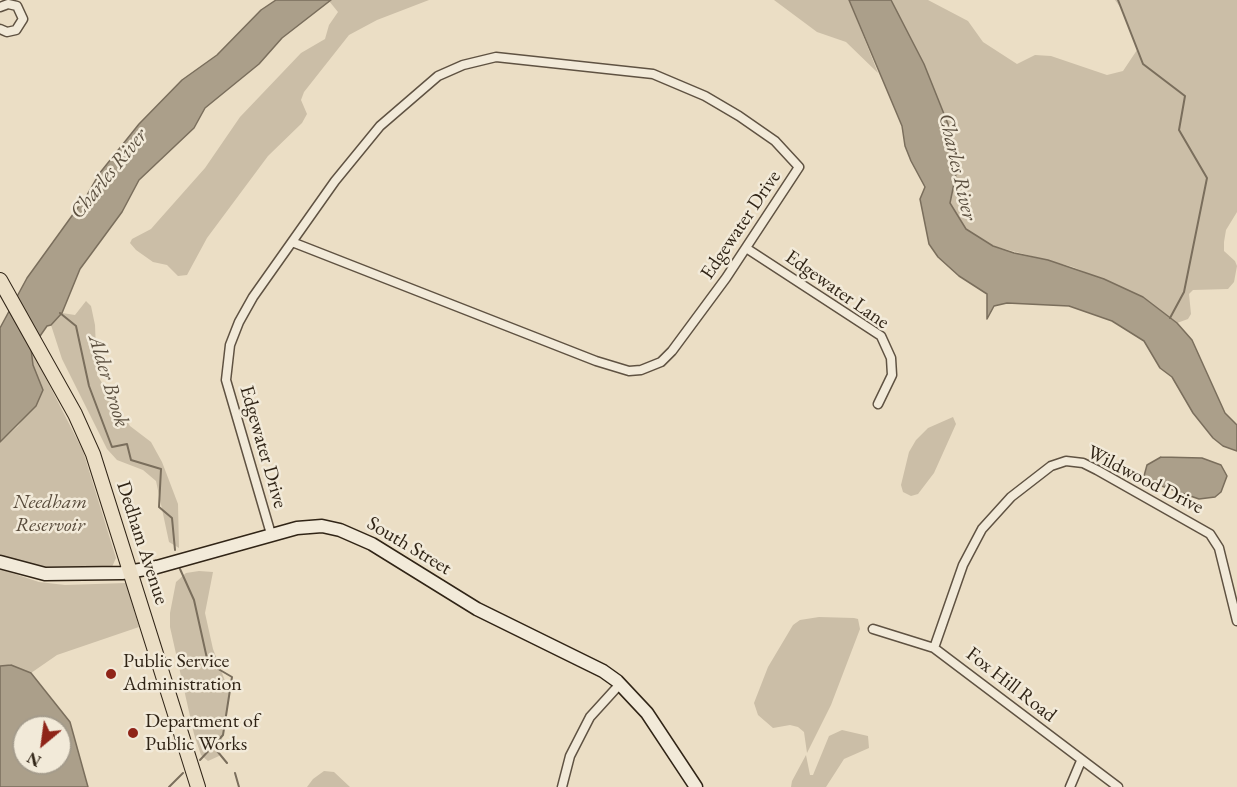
<!DOCTYPE html>
<html>
<head>
<meta charset="utf-8">
<style>
  body { margin:0 }
  #map { position:relative; width:1237px; height:787px; overflow:hidden; background:#ebdec5; font-family:"EB Garamond",serif }
  canvas { display:block }
  .north { position:absolute; left:12px; top:715px; width:60px; height:60px; box-sizing:border-box; background:#f2ead9; border:2px solid #a49b8b; border-radius:50%; rotate:209deg; font-size:16px; font-weight:700; line-height:24px; text-align:center; color:#302416 }
  .north::after { content:''; display:block; margin:auto; width:21px; height:27px; background:#8f2418; clip-path:polygon(50% 0,100% 100%,50% 72%,0 100%) }
</style>
</head>
<body>
<div id="map">
<canvas width="1237" height="787"></canvas>
<div class="north">N</div>
</div>
<script>
const ctx = document.querySelector('canvas').getContext('2d');
ctx.lineJoin = 'round';
function paint(path, color) { ctx.fillStyle = color; ctx.fill(path, 'evenodd'); }
const poly = rows => new Path2D(rows.map(r => 'M' + r).join(''));
function strokePath(path, color, width, dash) { ctx.strokeStyle = color; ctx.lineWidth = width; ctx.lineCap = dash ? 'butt' : 'round'; ctx.setLineDash(dash || []); ctx.stroke(path); }
function write(font, color, halo, rows, align = 'center') {
  ctx.font = font + ' "EB Garamond",serif'; ctx.lineWidth = 5; ctx.setLineDash([]); ctx.textBaseline = 'middle'; ctx.strokeStyle = halo; ctx.fillStyle = color; for (const [text, x, y, turn = 0] of rows) {
    ctx.save(); ctx.translate(x, y); ctx.rotate((+turn || 0) * Math.PI / 180); ctx.textAlign = isNaN(turn) ? turn : align; if (halo) ctx.strokeText(text, 0, 0); ctx.fillText(text, 0, 0); ctx.restore();
  }
}
const green = poly([
  [331,0,429,0,377,20,349,35,304,92,301,100,307,114,302,123,268,156,207,238,187,275,178,276,167,265,153,262,136,250,130,243,132,239,151,229,158,221,205,168,240,117,301,53,325,39,329,25,338,12,329,1],
  [774,0,849,0,878,73,846,42,817,32],
  [891,0,928,0,968,21,983,42,1017,64,1035,55,1051,56,1107,75,1123,71,1137,50,1123,11,1115,0,1237,0,1237,212,1226,230,1224,242,1224,251,1235,261,1237,266,1234,282,1228,289,1193,290,1189,294,1191,314,1188,319,1177,323,1143,297,1073,267,993,246,966,229,950,203,956,174,952,134,924,64],
  [86,301,91,306,95,325,97,375,130,426,151,442,162,462,178,504,179,548,169,542,156,481,143,470,117,460,107,449,62,359,51,325,62,313,75,315],
  [31,349,83,451,116,558,112,567,45,568,0,558,0,442,18,426,43,391,33,365],
  [953,417,956,424,934,473,918,494,911,496,903,492,901,485,909,452,916,440,928,428],
  [0,569,39,582,65,585,126,583,139,627,57,655,31,673,11,665,0,666],
  [199,571,213,572,205,613,213,649,230,694,219,756,208,761,201,755,194,734,170,627,170,613,176,582,186,573],
  [819,617,854,618,858,619,860,629,831,705,807,753,804,732,798,727,790,725,773,728,758,715,754,703,768,667,793,625,800,620],
  [842,730,868,736,869,748,844,759,826,787,791,787,792,781,806,755,810,775,813,775,829,736],
  [324,771,334,772,350,787,307,787,313,779]
]);
const water = poly([
  [276,0,331,0,282,38,259,64,205,108,194,128,139,180,122,212,80,269,62,313,51,325,47,326,31,349,33,365,43,390,36,406,0,442,0,328,27,278,87,195,99,174,139,124,182,80,217,55,261,10,276,0],
  [849,0,891,0,924,64,952,134,956,174,950,203,966,229,993,246,1014,253,1048,260,1104,279,1143,297,1177,323,1192,340,1225,413,1237,425,1237,451,1223,446,1213,438,1193,413,1172,377,1160,368,1144,341,1112,321,1069,306,1007,303,994,306,987,319,987,294,959,276,938,257,929,244,920,199,925,187,911,161,905,146,902,126,849,0],
  [1161,457,1202,458,1221,465,1227,476,1221,492,1215,497,1199,499,1150,482,1144,476,1147,465,1161,457],
  [11,665,31,673,70,722,88,787,0,787,0,666,11,665],
  [24,727,60,727,60,763,24,763,24,727]
]);
const stream = poly([
  [1118,0,1143,64,1185,96,1179,130,1207,178,1184,292,1170,318],
  [60,313,76,326,89,386,112,447,127,444,131,460,161,469,159,507,172,518,175,550],
  [180,569,194,600,208,663,232,677,223,735,213,746,227,763],
  [200,760,213,746],
  [235,773,239,787],
  [169,787,183,773]
]);
const street = poly([
  [0,7,8,4,17,6,23,19,16,30,7,32,0,29],
  [746,248,881,336,891,358,892,375,878,404],
  [271,534,226,380,230,345,239,322,253,297,335,181,380,126,438,76,463,65,496,57,653,74,705,96,739,116,775,141,799,167,726,278,672,351,661,362,641,370,629,371,596,361,292,242],
  [873,629,934,648,1118,787],
  [934,648,963,565,982,529,1011,497,1051,466,1066,461,1083,463,1097,470,1210,534,1219,548,1237,621],
  [562,787,570,756,590,717,620,684],
  [1070,787,1081,761]
]);
const secondary = poly([
  [0,562,45,574,122,573,157,567,297,528,322,526,340,530,372,544,477,609,603,671,617,681,647,713,696,787]
]);
const primary = poly([
  [0,280,75,414,93,454,198,787]
]);
const markers = [
  [111,674,6,"#8f2418"],
  [133,733,6,"#8f2418"]
];
const streetNames = [
  ["Edgewater Drive",741,225,-56],
  ["Edgewater Lane",837,290,35],
  ["Edgewater Drive",263,447,74],
  ["Wildwood Drive",1145,480,27],
  ["Dedham Avenue",142,543,72],
  ["South Street",409,546,31],
  ["Fox Hill Road",1011,685,38]
];
const parkNames = [
  ["Needham",50,503],
  ["Reservoir",50,526]
];
const poiNames = [
  ["Public Service",123,662],
  ["Administration",123,685],
  ["Department of",145,722],
  ["Public Works",145,745]
];
const waterNames = [
  ["Charles River",957,167,77],
  ["Charles River",109,174,-51],
  ["Alder Brook",108,381,73]
];
paint(green, '#cbbea7');
paint(water, '#ab9f8a');
strokePath(water, '#7a6e5c', 1.5);
strokePath(stream, '#7a6e5c', 2);
strokePath(street, '#5f5242', 11);
strokePath(secondary, '#302416', 15);
strokePath(primary, '#302416', 16);
strokePath(street, '#f2ead9', 8);
strokePath(secondary, '#f2ead9', 12);
strokePath(primary, '#ebdec5', 14);
for (const [x, y, r, color] of markers) { const dot = new Path2D(); dot.arc(x, y, r, 0, 2 * Math.PI); ctx.fillStyle = color; ctx.fill(dot); strokePath(dot, '#f2ead9', 2); }
write('20px', '#302416', '#f2ead9', streetNames);
write('italic 20px', '#574a3a', '#f2ead9', parkNames);
write('20px', '#302416', '#f2ead9', poiNames, 'left');
write('italic 21px', '#5b4f3f', '#f2ead9', waterNames);
</script>
</body>
</html>
